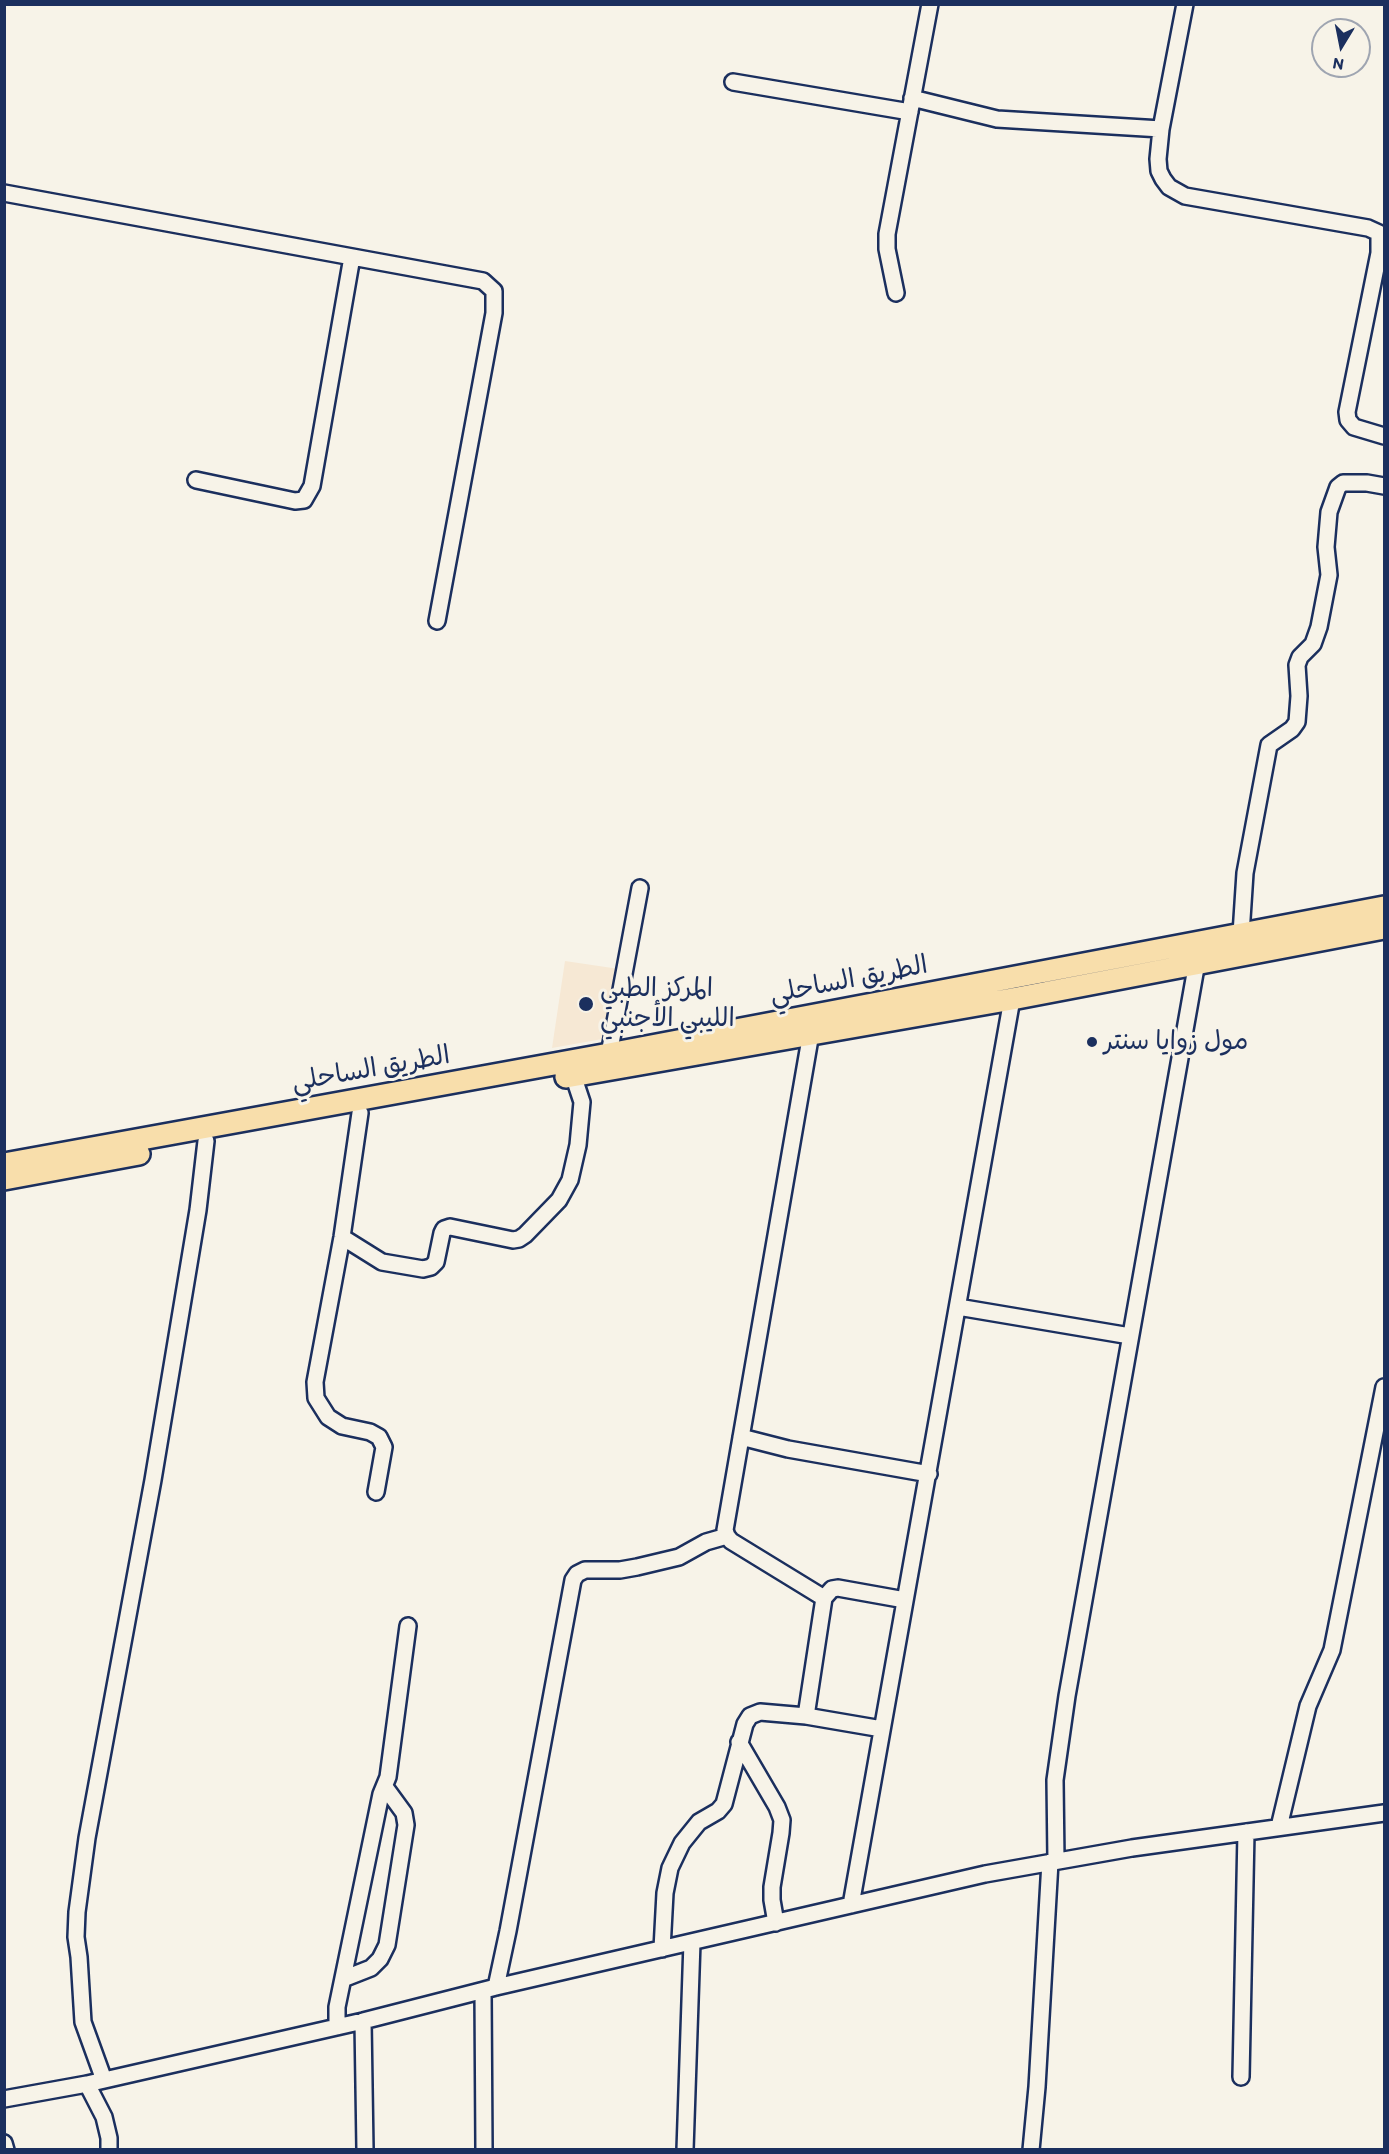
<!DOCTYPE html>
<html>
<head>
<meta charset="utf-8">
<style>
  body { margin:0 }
  #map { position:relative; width:1389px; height:2154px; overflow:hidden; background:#f7f3e8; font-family:Itim,sans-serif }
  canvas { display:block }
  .frame { position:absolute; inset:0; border:6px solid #1b2f5e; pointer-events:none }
  .north { position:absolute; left:1311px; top:18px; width:60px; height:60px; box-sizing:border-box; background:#f7f3e8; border:2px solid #9fa5b1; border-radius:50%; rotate:190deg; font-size:16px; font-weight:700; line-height:24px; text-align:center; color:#1b2f5e }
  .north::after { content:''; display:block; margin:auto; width:21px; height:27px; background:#1b2f5e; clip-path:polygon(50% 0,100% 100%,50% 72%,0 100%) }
</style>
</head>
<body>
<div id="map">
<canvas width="1389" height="2154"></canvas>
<div class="frame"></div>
<div class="north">N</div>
</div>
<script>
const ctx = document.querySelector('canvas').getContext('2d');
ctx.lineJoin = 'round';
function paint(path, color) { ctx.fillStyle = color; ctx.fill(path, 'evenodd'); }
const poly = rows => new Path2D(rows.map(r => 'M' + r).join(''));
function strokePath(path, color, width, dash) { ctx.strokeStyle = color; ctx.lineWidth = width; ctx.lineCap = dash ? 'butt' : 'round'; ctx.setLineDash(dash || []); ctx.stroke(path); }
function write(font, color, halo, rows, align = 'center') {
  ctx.font = font + ' Itim,"Playpen Sans Arabic",sans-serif'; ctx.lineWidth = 6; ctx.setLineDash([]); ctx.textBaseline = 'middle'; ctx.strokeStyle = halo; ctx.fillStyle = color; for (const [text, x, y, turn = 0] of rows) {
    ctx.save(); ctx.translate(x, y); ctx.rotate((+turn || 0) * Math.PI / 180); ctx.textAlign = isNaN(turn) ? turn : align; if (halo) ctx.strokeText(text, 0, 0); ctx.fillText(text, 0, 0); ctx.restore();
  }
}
const built = poly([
  [565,961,619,969,608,1038,552,1048]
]);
const minor = poly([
  [1185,4,1161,129,1158,159,1159,171,1163,179,1169,187,1185,196,1368,228,1379,233,1379,253,1347,412,1348,420,1354,427,1384,436],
  [733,82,910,112],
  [912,98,997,119,1161,129],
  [4,193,483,281,494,291,494,313,437,621],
  [896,293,887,249,887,234,930,4],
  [196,480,295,501,304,500,312,486,352,257],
  [1241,934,1245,873,1269,745,1292,729,1297,722,1299,696,1297,665,1300,657,1313,644,1319,627,1329,575,1326,547,1329,512,1338,487,1343,483,1367,483,1384,486],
  [811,1033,725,1530,727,1536,731,1541,824,1598],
  [609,1054,640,888],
  [360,1113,342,1237,315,1382,316,1398,328,1417,342,1426,370,1432,379,1437,384,1447,376,1492],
  [342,1237,382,1262,423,1269,431,1267,436,1262,442,1233,444,1229,450,1227,513,1240,519,1239,525,1235,559,1200,570,1180,578,1145,582,1102,573,1075],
  [958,1307,1130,1336],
  [741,1437,788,1449,929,1474],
  [806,1716,824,1598,832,1589,838,1588,905,1600],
  [739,1742,777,1807,782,1820,781,1833,772,1887,772,1900,776,1923],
  [1279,1827,1308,1706,1332,1650,1384,1387],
  [1056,1861,1055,1780,1067,1696,1197,962],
  [851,1905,1012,999],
  [662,1949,665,1893,670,1868,682,1843,699,1822,718,1811,724,1804,745,1724,750,1716,760,1712,806,1716,882,1729],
  [343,1979,371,1968,380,1959,387,1945,406,1825,404,1813,385,1787],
  [496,1987,508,1931,573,1580,577,1574,585,1570,620,1570,637,1567,679,1557,706,1542,727,1536],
  [483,1991,484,2150],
  [363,2021,365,2150],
  [337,2027,337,2007,381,1794,388,1777,408,1626],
  [1241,2077,1246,1832],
  [104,2080,83,2022,79,1957,76,1937,77,1912,87,1838,153,1480,198,1210,206,1141],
  [87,2084,104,2117,109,2138,109,2150],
  [4,2099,87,2084,363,2021,496,1987,985,1874,1132,1848,1384,1813],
  [4,2143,6,2150],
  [685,2150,692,1942],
  [1031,2150,1037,2087,1050,1862]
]);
const highway = poly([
  [566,1077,1012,999,1384,928],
  [4,1164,609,1054,1384,907],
  [4,1179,139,1154]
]);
const markers = [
  [586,1004,8,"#1b2f5e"],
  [1092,1042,6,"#1b2f5e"]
];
const streetNames = [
  ["الطريق الساحلي",849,981,-11],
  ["الطريق الساحلي",371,1070,-10]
];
const poiNames = [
  ["المركز الطبي",600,989],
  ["الليبي الأجنبي",600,1019],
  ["مول زوايا سنتر",1104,1042]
];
paint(built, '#f6e8d4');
strokePath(minor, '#1b2f5e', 20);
strokePath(highway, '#1b2f5e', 26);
strokePath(minor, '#f7f3e8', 15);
strokePath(highway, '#f8deab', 21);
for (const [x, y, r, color] of markers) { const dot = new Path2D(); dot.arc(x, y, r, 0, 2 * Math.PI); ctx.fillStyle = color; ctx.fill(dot); strokePath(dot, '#f7f3e8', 2); }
write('26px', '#1b2f5e', '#f7f3e8', streetNames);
write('26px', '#1b2f5e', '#f7f3e8', poiNames, 'left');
</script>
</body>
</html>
